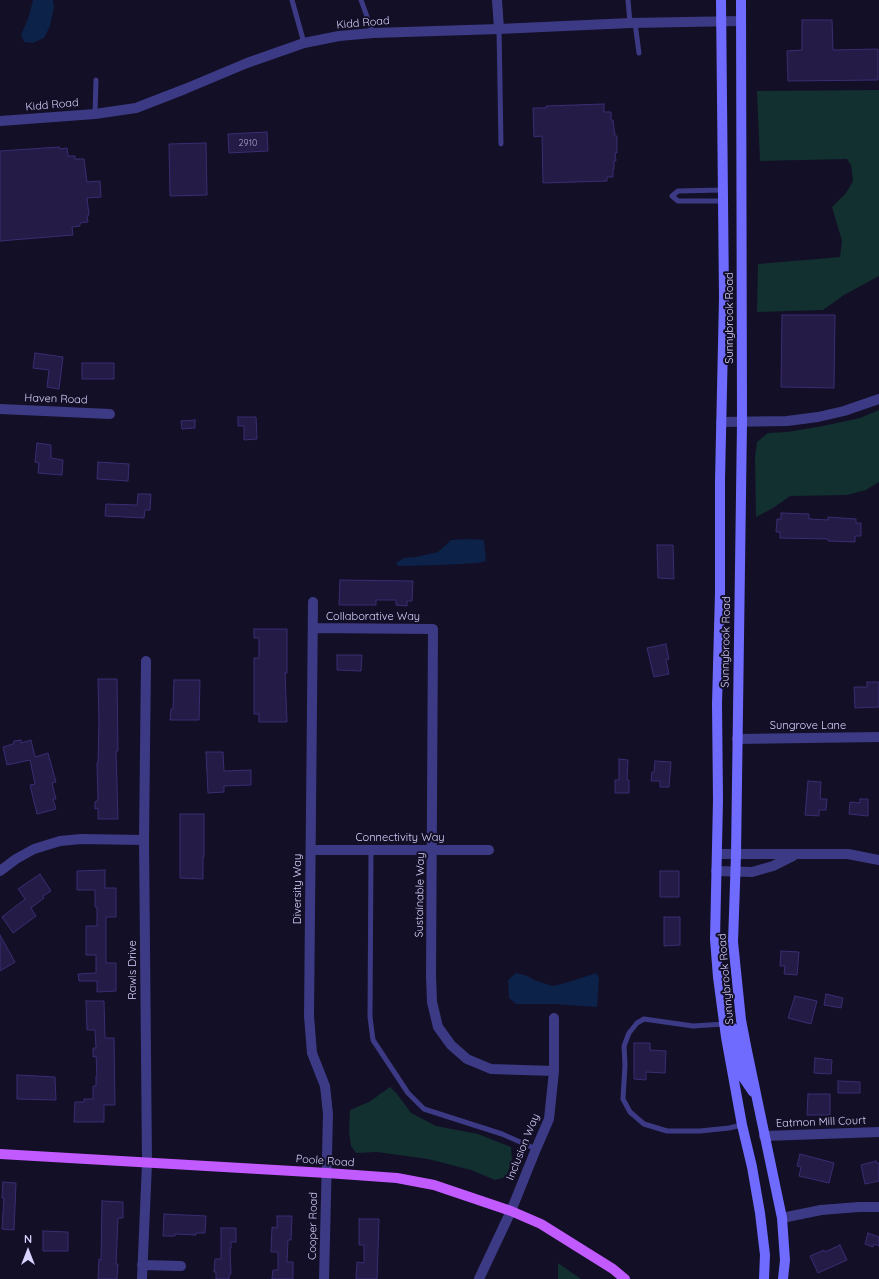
<!DOCTYPE html>
<html>
<head>
<meta charset="utf-8">
<style>
  body { margin:0 }
  #map { position:relative; width:879px; height:1279px; overflow:hidden; background:#130f26; font-family:Quicksand,sans-serif }
  canvas { display:block }
  .north { position:absolute; left:8px; top:1231px; width:40px; height:40px; -webkit-text-stroke:3px #130f26; paint-order:stroke; rotate:0deg; font-size:11px; font-weight:700; line-height:16px; text-align:center; color:#d9d4ff }
  .north::after { content:''; display:block; margin:auto; width:14px; height:18px; background:#d9d4ff; clip-path:polygon(50% 0,100% 100%,50% 72%,0 100%) }
</style>
</head>
<body>
<div id="map">
<canvas width="879" height="1279"></canvas>
<div class="north">N</div>
</div>
<script>
const ctx = document.querySelector('canvas').getContext('2d');
ctx.lineJoin = 'round';
function paint(path, color) { ctx.fillStyle = color; ctx.fill(path, 'evenodd'); }
const poly = rows => new Path2D(rows.map(r => 'M' + r).join(''));
function strokePath(path, color, width, dash) { ctx.strokeStyle = color; ctx.lineWidth = width; ctx.lineCap = dash ? 'butt' : 'round'; ctx.setLineDash(dash || []); ctx.stroke(path); }
function write(font, color, halo, rows, align = 'center') {
  ctx.font = font + ' Quicksand,sans-serif'; ctx.lineWidth = 4; ctx.setLineDash([]); ctx.textBaseline = 'middle'; ctx.strokeStyle = halo; ctx.fillStyle = color; for (const [text, x, y, turn = 0] of rows) {
    ctx.save(); ctx.translate(x, y); ctx.rotate((+turn || 0) * Math.PI / 180); ctx.textAlign = isNaN(turn) ? turn : align; if (halo) ctx.strokeText(text, 0, 0); ctx.fillText(text, 0, 0); ctx.restore();
  }
}
const green = poly([
  [879,90,879,276,844,295,823,310,757,312,758,264,840,257,842,241,832,207,846,193,853,181,851,165,847,159,760,161,757,91],
  [879,410,879,482,866,490,847,495,790,496,773,508,756,517,755,457,757,442,768,433,787,432,823,426,860,418],
  [390,1087,397,1094,411,1113,436,1126,478,1134,511,1147,512,1160,506,1177,495,1180,471,1170,428,1159,377,1152,356,1153,351,1146,349,1132,350,1110,369,1102],
  [558,1263,575,1275,581,1279,558,1279]
]);
const water = poly([
  [33,0,53,0,54,7,50,26,44,38,33,43,24,42,21,35,29,16],
  [468,539,484,540,486,561,478,563,440,565,398,566,396,563,404,558,416,557,438,552,451,540],
  [516,973,528,976,534,980,553,986,569,982,596,973,599,978,597,1007,553,1004,516,1004,509,998,508,980]
]);
const building = poly([
  [802,20,832,20,833,50,878,49,878,80,788,81,787,51,802,50,802,20],
  [604,104,604,112,611,112,611,120,613,120,615,136,617,136,617,153,615,153,616,161,614,161,614,169,613,169,613,177,607,177,607,181,543,183,542,136,534,137,533,108,546,108,546,106,604,104],
  [267,132,268,151,229,153,228,134,267,132],
  [206,143,207,195,170,196,169,144,206,143],
  [59,147,59,149,67,148,68,156,75,156,75,159,84,159,87,182,100,181,101,197,87,198,89,215,87,216,88,222,80,223,80,226,72,227,73,235,0,241,0,151,59,147],
  [782,315,835,315,834,388,781,387,782,315],
  [35,353,63,357,59,389,47,387,49,370,33,368,35,353],
  [82,363,114,363,114,379,82,379,82,363],
  [238,417,256,417,257,439,244,440,244,426,238,426,238,417],
  [195,420,195,428,182,429,181,421,195,420],
  [37,443,51,445,51,458,63,460,62,475,38,473,39,463,35,462,37,443],
  [98,462,129,464,128,481,97,479,98,462],
  [138,494,151,494,150,510,145,510,144,518,105,516,106,504,137,505,138,494],
  [781,513,809,514,809,519,828,520,828,517,856,519,856,523,861,523,861,536,855,536,855,542,828,541,828,539,780,538,780,532,776,532,777,519,781,519,781,513],
  [657,545,673,545,674,579,658,578,657,545],
  [340,580,413,581,412,601,407,601,407,606,396,605,396,600,376,600,376,605,339,605,340,580],
  [254,629,287,629,287,673,285,673,287,722,259,722,259,714,254,714,254,658,259,658,259,638,254,638,254,629],
  [666,644,669,659,666,660,669,674,654,677,647,648,666,644],
  [337,655,362,655,361,671,337,670,337,655],
  [98,679,117,679,118,751,116,751,118,819,98,819,98,808,95,809,95,802,98,800,97,763,98,763,99,723,98,679],
  [174,680,200,680,199,720,170,720,171,709,173,709,174,680],
  [867,682,879,682,879,707,855,708,854,687,867,687,867,682],
  [21,740,21,743,31,740,35,757,48,753,56,782,52,783,56,799,53,799,56,809,37,814,30,785,35,784,30,760,7,765,3,747,13,744,14,741,21,740],
  [206,752,223,752,224,771,251,770,251,785,224,786,224,792,208,793,206,752],
  [619,759,628,760,627,780,629,780,629,793,615,793,615,780,619,780,619,759],
  [655,761,671,762,669,787,660,787,660,781,651,781,652,772,654,772,655,761],
  [808,781,821,782,820,799,827,799,826,810,819,810,819,816,805,815,808,781],
  [860,799,868,799,868,816,849,814,850,802,860,803,860,799],
  [180,814,204,814,204,857,203,857,203,879,180,878,180,814],
  [105,870,105,888,116,888,116,917,106,917,106,963,116,963,116,991,97,992,97,981,79,981,78,974,96,973,96,955,86,955,86,926,97,926,97,907,95,907,95,890,77,890,77,871,105,870],
  [660,871,679,871,679,897,660,897,660,871],
  [40,874,51,891,43,896,44,898,31,908,36,916,13,933,2,917,25,899,18,889,40,874],
  [664,917,680,917,680,945,664,946,664,917],
  [0,935,15,962,0,971,0,935],
  [781,951,799,952,797,975,784,974,785,966,780,966,781,951],
  [826,994,843,998,841,1008,824,1005,826,994],
  [795,996,817,1001,811,1024,788,1018,795,996],
  [86,1001,104,1001,105,1038,114,1038,115,1105,104,1105,104,1122,74,1122,75,1102,84,1102,84,1099,93,1099,93,1086,96,1086,96,1076,97,1076,96,1056,93,1057,93,1048,96,1048,95,1030,87,1030,86,1001],
  [634,1043,650,1043,650,1050,666,1051,665,1073,646,1072,646,1080,634,1079,634,1043],
  [815,1058,832,1060,831,1074,814,1073,815,1058],
  [17,1075,55,1077,56,1100,17,1099,17,1075],
  [838,1081,860,1082,860,1093,838,1093,838,1081],
  [808,1094,830,1094,830,1115,807,1115,808,1094],
  [800,1154,834,1163,829,1183,799,1176,801,1167,797,1166,800,1154],
  [876,1161,876,1163,879,1163,879,1181,865,1184,861,1165,876,1161],
  [3,1182,16,1183,14,1230,2,1229,4,1198,2,1198,3,1182],
  [102,1201,123,1202,123,1218,118,1218,116,1264,118,1264,117,1279,98,1279,99,1259,101,1260,102,1201],
  [164,1214,206,1216,205,1233,196,1233,196,1235,175,1234,175,1236,163,1236,164,1214],
  [277,1216,292,1216,291,1240,288,1240,287,1262,293,1262,293,1279,272,1279,273,1270,278,1270,278,1252,271,1252,272,1227,277,1228,277,1216],
  [359,1219,379,1219,377,1279,356,1279,357,1262,364,1263,364,1245,359,1245,359,1219],
  [221,1228,236,1228,236,1242,231,1242,231,1248,230,1248,231,1274,229,1275,229,1279,216,1279,216,1272,214,1272,215,1259,221,1259,221,1228],
  [43,1231,68,1232,68,1251,43,1251,43,1231],
  [868,1233,879,1237,879,1246,874,1244,873,1247,865,1244,868,1233],
  [840,1245,847,1260,818,1273,810,1256,824,1250,825,1252,840,1245]
]);
const service = poly([
  [292,0,304,43],
  [361,0,373,33],
  [628,0,630,23],
  [635,23,639,53],
  [499,29,501,144],
  [95,114,96,80],
  [723,201,678,201,672,196,678,191,723,190],
  [371,850,370,1017,373,1040,408,1093,424,1109,502,1134,536,1149],
  [724,1024,693,1026,644,1019,637,1023,629,1033,624,1046,625,1065,623,1099,630,1112,644,1124,667,1131,700,1131,729,1128,742,1125]
]);
const minor = poly([
  [0,409,110,414],
  [721,422,787,421,818,417,844,411,879,399],
  [313,602,309,1016,312,1053,325,1086,328,1114,324,1279],
  [313,628,433,629,431,976,432,1002,438,1027,451,1045,467,1059,491,1069,554,1071],
  [737,739,879,737],
  [311,850,489,850],
  [717,854,848,854,879,860],
  [0,871,16,859,34,849,60,841,81,839,144,840],
  [716,871,752,872,773,866,793,856],
  [764,1136,879,1132],
  [782,1218,821,1210,859,1207,879,1207],
  [142,1265,181,1266],
  [142,1279,147,1163,144,840,146,661],
  [479,1279,511,1211,536,1149,549,1119,554,1071,554,1018]
]);
const tertiary = poly([
  [497,0,499,29],
  [0,121,95,114,136,108,185,89,247,63,304,43,339,36,373,33,499,29,630,23,741,21]
]);
const secondary = poly([
  [721,0,724,298,720,480,720,592,717,704,718,800,715,939,718,977,726,1037,742,1125,752,1167,760,1213,765,1255,764,1279],
  [741,0,742,422,736,855,733,942,741,1020,747,1051,782,1218,785,1260,783,1279],
  [724,1024,729,1025,733,1028,742,1076,753,1092]
]);
const primary = poly([
  [0,1154,327,1173,397,1178,434,1185,511,1211,541,1224,613,1269,625,1279]
]);
const numberNames = [
  ["2910",248,143]
];
const streetNames = [
  ["Kidd Road",363,23,-5],
  ["Kidd Road",52,105,-5],
  ["Sunnybrook Road",730,318,-90],
  ["Haven Road",56,399,2],
  ["Collaborative Way",373,617],
  ["Sunnybrook Road",726,642,-89],
  ["Sungrove Lane",808,726],
  ["Connectivity Way",400,838],
  ["Diversity Way",298,889,-90],
  ["Sustainable Way",420,895,-89],
  ["Rawls Drive",133,970,-90],
  ["Sunnybrook Road",726,979,-95],
  ["Eatmon Mill Court",821,1122,-2],
  ["Inclusion Way",523,1147,-68],
  ["Poole Road",325,1161,4],
  ["Cooper Road",313,1226,-89]
];
paint(green, '#12302f');
paint(water, '#0c2248');
paint(building, '#241b47');
strokePath(building, '#3b2d73', 1);
strokePath(service, '#3d3a85', 5);
strokePath(minor, '#3d3a85', 10);
strokePath(tertiary, '#3d3a85', 10);
strokePath(secondary, '#6f6bff', 10);
strokePath(primary, '#c25bff', 10);
write('9px', '#aca6d1', null, numberNames);
write('11px', '#d9d4ff', '#130f26', streetNames);
</script>
</body>
</html>
